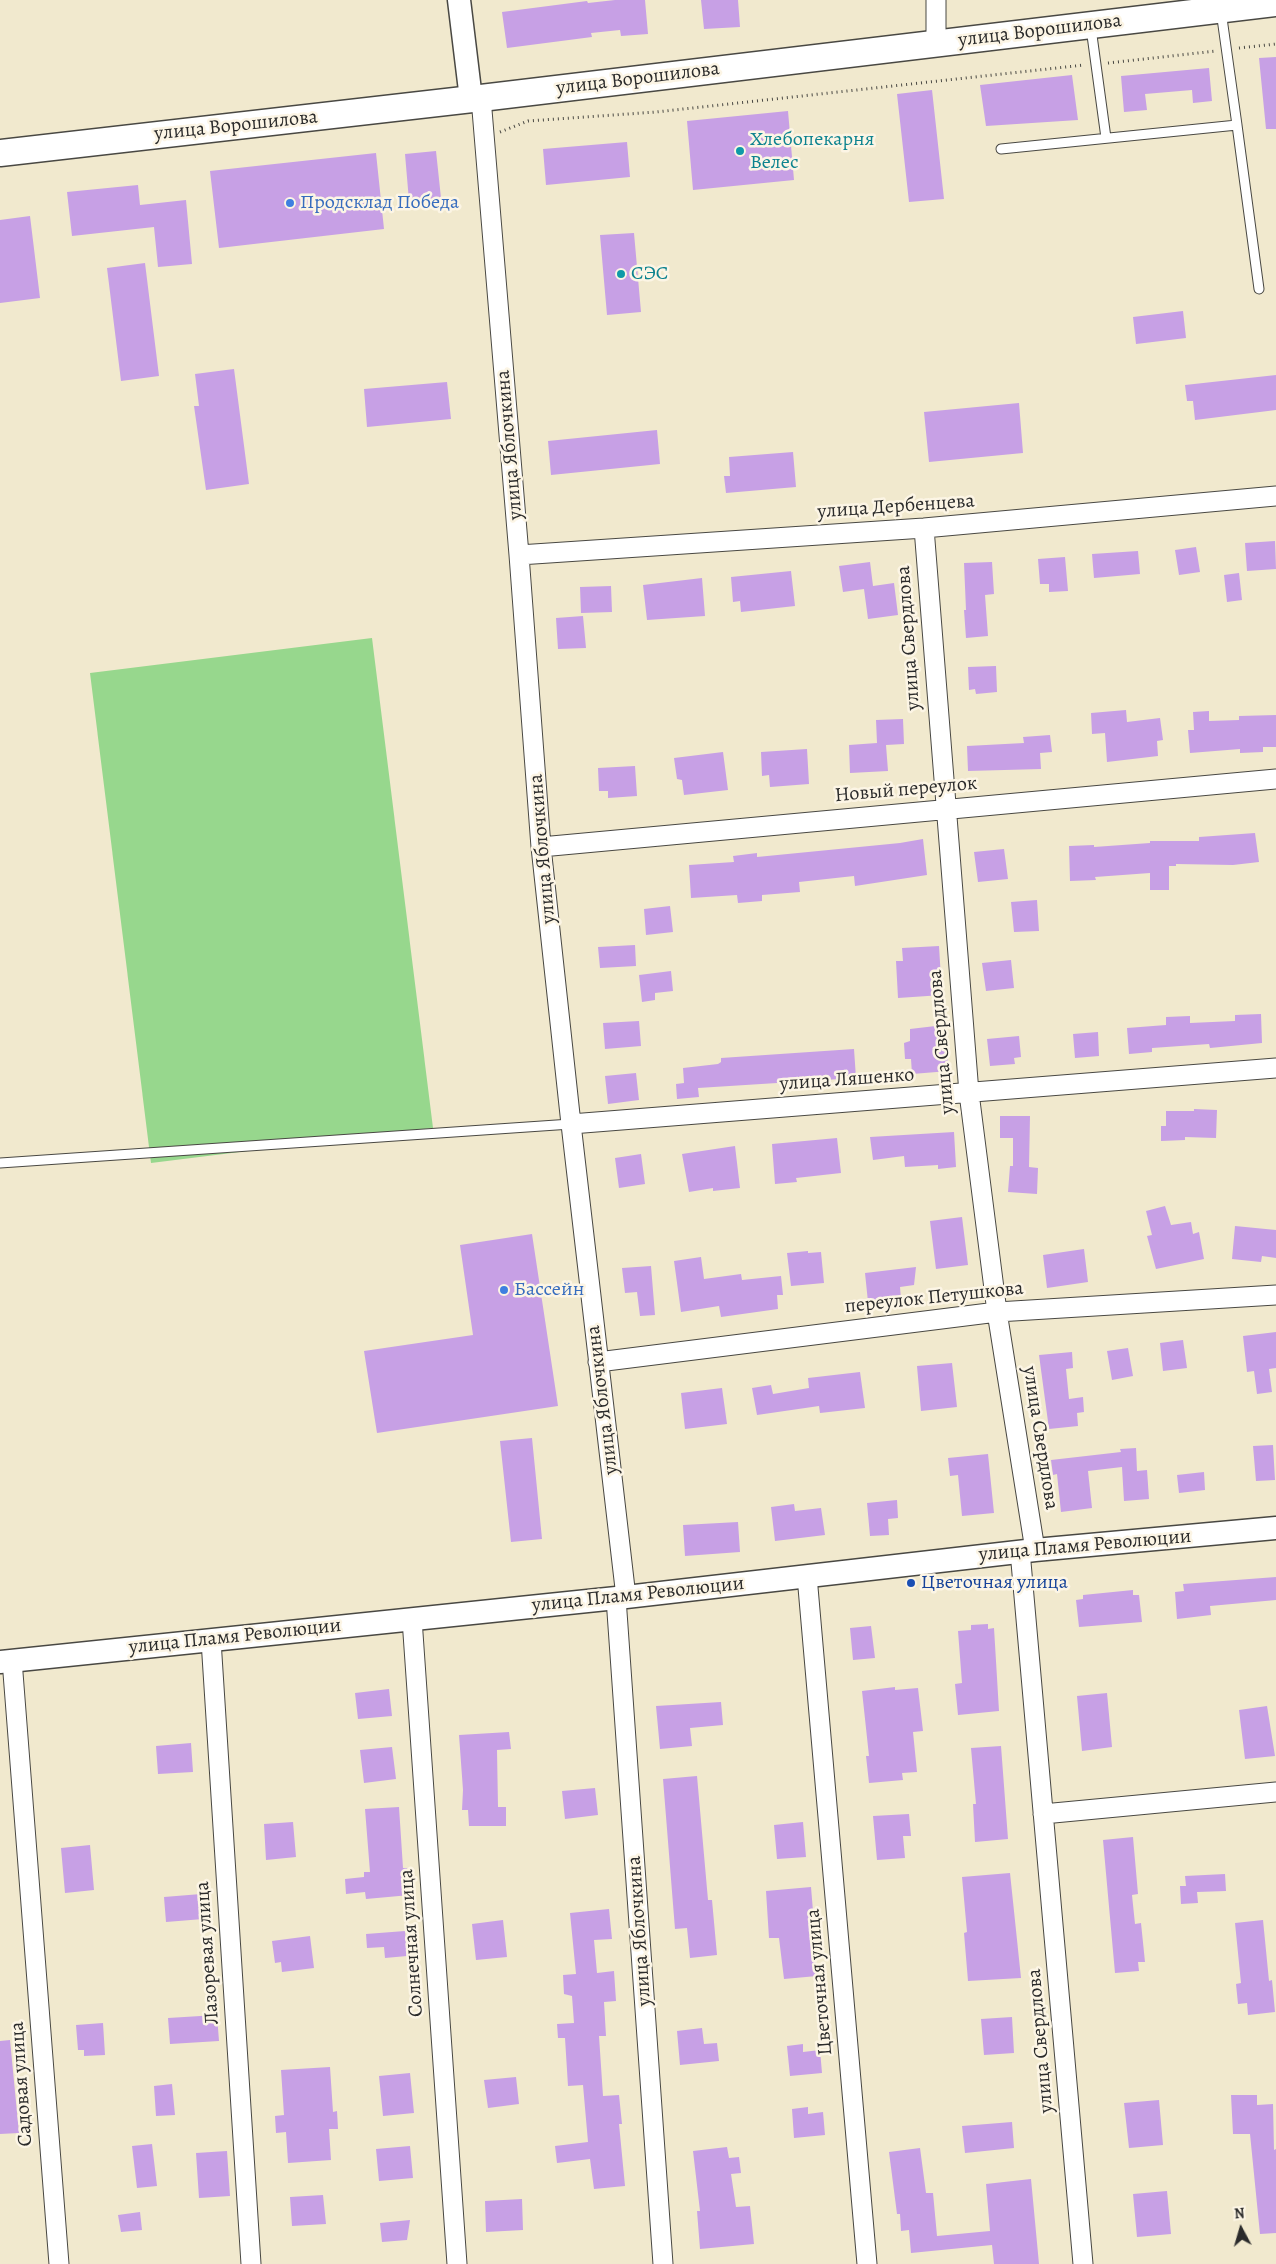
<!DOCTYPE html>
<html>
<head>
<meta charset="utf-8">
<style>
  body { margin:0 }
  #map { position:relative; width:1276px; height:2264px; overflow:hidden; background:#f1e9ce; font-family:Alegreya,serif }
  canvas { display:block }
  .north { position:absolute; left:1216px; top:2204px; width:50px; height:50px; -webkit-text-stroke:4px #fcf5e5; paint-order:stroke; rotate:354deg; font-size:14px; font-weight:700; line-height:20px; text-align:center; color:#2b2b2b }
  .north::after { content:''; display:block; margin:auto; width:18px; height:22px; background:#2b2b2b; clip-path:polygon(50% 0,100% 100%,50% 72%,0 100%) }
</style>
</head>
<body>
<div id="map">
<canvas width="1276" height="2264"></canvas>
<div class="north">N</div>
</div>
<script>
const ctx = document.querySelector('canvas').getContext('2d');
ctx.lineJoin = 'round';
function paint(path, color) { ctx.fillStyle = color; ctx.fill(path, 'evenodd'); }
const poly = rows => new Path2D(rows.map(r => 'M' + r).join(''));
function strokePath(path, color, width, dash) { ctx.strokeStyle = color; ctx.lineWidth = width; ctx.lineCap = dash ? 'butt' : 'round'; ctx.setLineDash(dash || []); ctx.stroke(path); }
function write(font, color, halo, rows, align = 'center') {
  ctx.font = font + ' Alegreya,serif'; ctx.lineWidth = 5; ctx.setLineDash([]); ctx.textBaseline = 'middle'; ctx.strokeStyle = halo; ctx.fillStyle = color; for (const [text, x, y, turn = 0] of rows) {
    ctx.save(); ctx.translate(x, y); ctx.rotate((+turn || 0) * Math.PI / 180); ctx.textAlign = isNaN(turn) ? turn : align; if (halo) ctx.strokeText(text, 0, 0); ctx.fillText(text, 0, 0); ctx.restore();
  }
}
const green = poly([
  [372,638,433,1128,151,1163,90,673]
]);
const building = poly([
  [615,0,645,0,648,34,621,36,620,30,591,33,592,37,507,48,502,12,587,1,588,3],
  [701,0,738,0,740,27,704,29],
  [1276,57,1276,129,1266,129,1259,58],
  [1209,68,1212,101,1193,103,1192,90,1145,94,1147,110,1124,112,1121,76],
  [1072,75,1078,120,986,126,980,85],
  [932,90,944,199,909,202,897,94],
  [788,111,794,180,693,190,687,121],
  [627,142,630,177,546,185,543,149],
  [436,151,441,198,409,201,405,154],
  [376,153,384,229,219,248,210,171],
  [138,185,140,205,186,200,192,264,158,267,154,227,72,236,67,192],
  [30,216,40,298,0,303,0,220],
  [634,233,641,312,607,315,600,235],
  [145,263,159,376,121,381,107,268],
  [1183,311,1186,338,1136,344,1133,317],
  [234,369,249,484,206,490,194,406,199,406,195,374],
  [1276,375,1276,410,1195,420,1193,401,1187,401,1185,385],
  [447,382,451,419,367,427,364,389],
  [1019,403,1023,453,929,462,924,412],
  [657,430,660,464,551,475,548,441],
  [793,452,796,487,726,493,724,476,730,476,729,457],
  [1275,541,1276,569,1247,571,1245,543],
  [1196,547,1200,572,1179,575,1175,550],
  [1138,551,1140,574,1094,578,1092,554],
  [1065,557,1068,591,1049,592,1049,584,1040,584,1038,559],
  [870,562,873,586,894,583,898,615,868,619,864,589,843,592,839,566],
  [992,562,994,594,985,595,988,636,966,638,964,610,966,610,964,563],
  [791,571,795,606,741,612,740,601,733,602,731,577],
  [1239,573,1242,600,1227,602,1224,575],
  [702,578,705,616,647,620,643,585],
  [611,586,612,612,581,613,580,587],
  [583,616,586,648,558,649,556,618],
  [996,666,997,692,976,694,975,689,969,690,968,667],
  [1126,710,1127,722,1160,718,1163,740,1157,741,1158,756,1107,762,1105,733,1092,734,1091,713],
  [1209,711,1209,721,1239,720,1239,716,1276,715,1276,747,1263,747,1263,752,1240,753,1240,749,1190,753,1188,730,1194,730,1193,712],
  [903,719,904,744,886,745,888,771,850,773,849,745,877,743,876,720],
  [1050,735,1052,752,1040,753,1041,769,968,771,967,746,1024,743,1023,737],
  [807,749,809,784,770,787,769,775,762,776,761,752],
  [723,752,728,790,684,795,682,780,677,779,674,758],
  [635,766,637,796,608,798,608,791,599,791,598,768],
  [1255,833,1259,862,1233,865,1176,864,1176,866,1169,866,1169,890,1150,890,1150,873,1095,877,1096,880,1070,881,1069,846,1094,845,1094,847,1150,843,1150,841,1199,841,1199,837],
  [923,839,927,875,855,886,854,876,799,882,800,892,762,895,762,901,738,903,737,895,691,898,689,865,734,862,733,856,757,853,757,857,900,843],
  [1004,849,1008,879,978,882,974,852],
  [1037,900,1039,931,1014,932,1011,902],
  [670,906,673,932,646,935,644,909],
  [635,945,636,966,600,968,598,947],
  [939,946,942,995,898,998,896,961,903,961,902,948],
  [1011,960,1014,988,986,991,982,963],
  [671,971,673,991,655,993,655,1000,642,1002,639,975],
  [1261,1014,1262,1043,1210,1048,1209,1044,1152,1048,1152,1052,1129,1054,1127,1028,1166,1025,1166,1017,1190,1016,1190,1023,1235,1021,1235,1015],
  [639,1021,641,1046,605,1049,603,1023],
  [944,1025,949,1071,912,1074,911,1059,905,1059,904,1043,910,1041,910,1029],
  [1098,1032,1099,1056,1075,1058,1073,1034],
  [1019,1036,1021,1057,1014,1058,1015,1064,990,1066,987,1039],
  [854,1049,856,1078,698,1088,699,1097,677,1099,676,1084,684,1083,683,1068,718,1064,721,1062,721,1058],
  [636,1073,639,1100,608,1104,605,1076],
  [1194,1109,1217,1110,1216,1138,1185,1137,1185,1140,1161,1141,1161,1126,1166,1126,1166,1111,1194,1111],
  [1000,1116,1030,1116,1029,1167,1038,1168,1037,1194,1008,1192,1010,1166,1013,1166,1013,1138,1000,1138],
  [954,1132,956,1167,938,1169,938,1165,905,1167,904,1156,873,1160,870,1137],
  [837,1138,841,1173,796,1178,797,1182,775,1184,772,1144],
  [735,1146,740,1188,713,1191,713,1188,689,1192,682,1154],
  [641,1154,645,1184,619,1188,615,1158],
  [1165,1206,1171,1225,1191,1222,1193,1234,1199,1232,1204,1259,1156,1269,1147,1236,1152,1235,1146,1211],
  [962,1217,968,1265,936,1269,930,1221],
  [1235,1226,1276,1230,1276,1258,1262,1256,1261,1262,1232,1259],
  [532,1234,558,1406,377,1433,364,1351,473,1335,460,1245],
  [1084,1249,1088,1282,1047,1288,1043,1255],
  [808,1251,808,1253,821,1252,824,1283,791,1286,787,1253],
  [701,1257,704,1279,741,1274,742,1280,781,1276,783,1295,777,1295,778,1309,721,1317,719,1306,681,1312,674,1261],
  [651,1266,655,1315,640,1316,637,1292,625,1293,622,1268],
  [916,1267,914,1285,900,1287,901,1299,868,1302,865,1273],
  [1276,1332,1276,1368,1269,1369,1272,1392,1257,1394,1254,1371,1247,1372,1243,1336],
  [1183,1340,1187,1368,1163,1371,1160,1343],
  [1128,1348,1133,1376,1112,1380,1107,1351],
  [1072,1352,1073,1368,1066,1369,1069,1399,1083,1397,1084,1412,1077,1413,1078,1426,1049,1429,1039,1355],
  [952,1363,957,1407,921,1411,917,1366],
  [860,1372,865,1408,820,1413,819,1406,757,1415,752,1388,771,1385,773,1394,809,1388,808,1378],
  [722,1388,727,1424,685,1429,681,1393],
  [532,1438,542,1539,511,1542,500,1441],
  [1273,1445,1275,1480,1256,1481,1253,1446],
  [1136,1448,1137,1471,1147,1470,1149,1499,1124,1501,1122,1467,1088,1471,1092,1508,1061,1512,1057,1474,1053,1475,1051,1460,1121,1452,1120,1449],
  [988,1454,994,1513,962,1516,958,1475,950,1476,948,1458],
  [1204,1472,1205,1490,1179,1493,1177,1475],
  [897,1500,898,1518,888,1519,889,1535,870,1536,867,1503],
  [794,1504,795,1511,821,1508,825,1535,775,1541,771,1507],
  [738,1522,740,1552,685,1556,683,1525],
  [1276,1577,1276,1600,1210,1606,1211,1615,1177,1619,1175,1592,1184,1591,1183,1584],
  [1133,1590,1133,1595,1139,1595,1142,1622,1079,1627,1076,1600,1083,1599,1083,1595],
  [988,1624,988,1629,994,1628,999,1711,958,1715,955,1684,962,1683,958,1631,971,1630,971,1625],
  [871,1626,875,1658,853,1660,850,1628],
  [895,1687,895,1690,918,1688,923,1731,913,1732,917,1772,902,1773,903,1780,869,1783,866,1756,869,1756,862,1691],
  [389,1689,392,1716,358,1719,355,1693],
  [1107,1693,1112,1747,1082,1751,1077,1696],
  [721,1702,723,1725,690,1728,692,1746,660,1749,656,1706],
  [1267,1706,1275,1756,1245,1759,1239,1710],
  [509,1732,511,1749,497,1750,498,1807,506,1807,506,1826,469,1826,468,1810,462,1810,463,1790,459,1735],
  [191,1743,193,1772,158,1774,156,1746],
  [1001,1746,1008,1839,975,1842,973,1804,976,1804,971,1748],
  [392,1747,396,1779,364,1783,360,1750],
  [697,1776,708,1900,712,1900,717,1955,690,1958,687,1928,675,1929,663,1779],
  [595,1788,598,1815,565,1819,562,1791],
  [399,1807,403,1868,407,1868,410,1895,366,1899,365,1892,346,1894,345,1879,364,1877,364,1872,370,1872,365,1809],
  [909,1814,911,1836,903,1836,905,1858,877,1860,873,1816],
  [293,1822,296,1857,266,1860,264,1824],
  [803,1822,806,1857,777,1859,774,1825],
  [1133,1837,1138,1894,1132,1895,1135,1924,1141,1923,1145,1962,1138,1962,1139,1971,1115,1973,1103,1840],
  [90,1845,94,1890,65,1893,61,1848],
  [1010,1873,1021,1978,968,1981,964,1933,967,1932,962,1877],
  [1225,1874,1226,1891,1197,1892,1198,1903,1181,1904,1180,1886,1186,1886,1185,1876],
  [811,1887,815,1935,813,1935,817,1976,784,1979,779,1938,769,1938,766,1891],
  [201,1894,203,1919,166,1922,164,1897],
  [609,1909,612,1939,594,1940,597,1973,614,1971,616,2001,604,2002,606,2036,599,2036,603,2096,619,2095,622,2124,619,2124,625,2186,594,2189,590,2159,557,2163,555,2146,588,2142,583,2085,568,2086,565,2038,558,2038,557,2024,574,2023,572,1996,564,1994,563,1975,576,1974,570,1913],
  [503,1920,507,1957,476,1960,472,1924],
  [1263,1920,1269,1981,1272,1980,1275,2012,1248,2015,1247,2003,1238,2004,1236,1984,1241,1983,1235,1923],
  [405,1931,407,1956,385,1958,384,1947,367,1948,366,1934],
  [310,1936,314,1968,282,1972,281,1962,275,1963,272,1941],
  [217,2015,219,2041,170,2044,168,2018],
  [1012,2017,1014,2053,984,2055,981,2019],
  [103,2023,105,2055,84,2056,84,2050,78,2050,76,2025],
  [702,2028,704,2044,717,2043,719,2061,680,2065,677,2031],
  [10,2040,19,2133,0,2134,0,2041],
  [803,2044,803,2052,820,2050,822,2073,790,2076,787,2046],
  [330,2067,333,2112,337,2111,338,2129,329,2129,331,2160,288,2163,286,2132,276,2133,275,2116,284,2115,281,2070],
  [410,2073,414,2113,383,2116,379,2076],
  [516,2077,519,2104,488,2108,484,2080],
  [172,2084,175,2115,156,2116,154,2086],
  [1231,2095,1257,2095,1257,2105,1273,2104,1274,2150,1276,2149,1276,2233,1260,2234,1250,2134,1233,2134],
  [1159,2100,1163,2145,1129,2148,1124,2103],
  [808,2107,808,2114,823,2112,825,2135,794,2138,792,2109],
  [1012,2122,1014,2148,965,2153,962,2126],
  [152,2144,157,2186,137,2188,132,2146],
  [410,2146,413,2178,379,2181,376,2149],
  [727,2147,729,2158,739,2157,741,2173,731,2174,736,2207,750,2206,754,2244,700,2249,697,2211,700,2211,693,2151],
  [920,2148,926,2193,933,2193,937,2236,990,2231,986,2184,1031,2179,1039,2264,994,2264,992,2245,911,2253,909,2230,901,2231,900,2214,897,2214,889,2152],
  [227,2151,230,2196,199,2198,196,2153],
  [1167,2191,1171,2234,1137,2237,1133,2194],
  [323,2195,326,2224,292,2226,290,2197],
  [522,2199,523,2230,486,2232,485,2201],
  [140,2212,142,2230,121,2232,118,2215],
  [410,2220,407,2240,382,2242,380,2223]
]);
const path = poly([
  [1239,48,1276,44],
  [1108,63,1216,51],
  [500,132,528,121,656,112,1084,65]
]);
const service = poly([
  [1221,11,1237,125],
  [1091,28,1106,138],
  [1001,149,1237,125,1259,289],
  [0,1163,571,1124]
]);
const minor = poly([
  [936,0,936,44],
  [481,98,519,555,541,847,571,1124,626,1597],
  [924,528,969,1093,997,1312,1035,1550],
  [519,555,924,528,1276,496],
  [541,847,1276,779],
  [571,1124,1276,1068],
  [598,1362,997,1312,1276,1295],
  [1020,1551,1083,2264],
  [807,1576,867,2264],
  [616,1598,663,2264],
  [412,1619,457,2264],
  [211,1640,251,2264],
  [12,1660,59,2264],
  [1043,1814,1276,1792]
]);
const tertiary = poly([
  [459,0,471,99],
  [0,1662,626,1597,1035,1550,1276,1528]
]);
const secondary = poly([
  [0,153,481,98,1276,3]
]);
const markers = [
  [740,151,5,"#0f9aa8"],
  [290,203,5,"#3f7fe0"],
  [621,274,5,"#0f9aa8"],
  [504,1290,5,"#3f7fe0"],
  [911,1583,5,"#1a4fb4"]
];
const streetNames = [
  ["улица Ворошилова",1040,31,-7],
  ["улица Ворошилова",638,79,-7],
  ["улица Ворошилова",236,126,-6],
  ["улица Яблочкина",510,445,-95],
  ["улица Дербенцева",896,507,-4],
  ["улица Свердлова",909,638,-94],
  ["Новый переулок",906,790,-5],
  ["улица Яблочкина",543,849,-95],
  ["улица Свердлова",942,1042,-95],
  ["улица Ляшенко",847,1080,-4],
  ["переулок Петушкова",934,1298,-6],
  ["улица Яблочкина",603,1400,-97],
  ["улица Свердлова",1040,1438,81],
  ["улица Пламя Революции",1085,1546,-5],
  ["улица Пламя Революции",638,1595,-6],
  ["улица Пламя Революции",235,1637,-6],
  ["улица Яблочкина",640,1931,-94],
  ["Солнечная улица",412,1943,-94],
  ["Лазоревая улица",208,1953,-94],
  ["Цветочная улица",820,1982,-95],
  ["улица Свердлова",1041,2041,-95],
  ["Садовая улица",22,2084,-94]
];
const cultureNames = [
  ["Хлебопекарня",750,140],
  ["Велес",750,163],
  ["СЭС",631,274]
];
const shopNames = [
  ["Продсклад Победа",300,203],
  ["Бассейн",514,1290]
];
const transitNames = [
  ["Цветочная улица",921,1583]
];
paint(green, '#97d78d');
paint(building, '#c7a0e5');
strokePath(service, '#494843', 11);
strokePath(minor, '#494843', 21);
strokePath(tertiary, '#494843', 25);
strokePath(secondary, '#494843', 29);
strokePath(path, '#494843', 3, [1, 4]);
strokePath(service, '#fff', 9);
strokePath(minor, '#fff', 19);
strokePath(tertiary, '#fff', 22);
strokePath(secondary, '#fff', 26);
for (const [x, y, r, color] of markers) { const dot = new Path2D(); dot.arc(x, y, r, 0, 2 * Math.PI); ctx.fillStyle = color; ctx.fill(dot); strokePath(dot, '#fcf5e5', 2); }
write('20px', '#2b2b2b', '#fcf5e5', streetNames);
write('20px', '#0d838f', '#fcf5e5', cultureNames, 'left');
write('20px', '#366cbe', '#fcf5e5', shopNames, 'left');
write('20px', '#164399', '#fcf5e5', transitNames, 'left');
</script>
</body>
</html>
